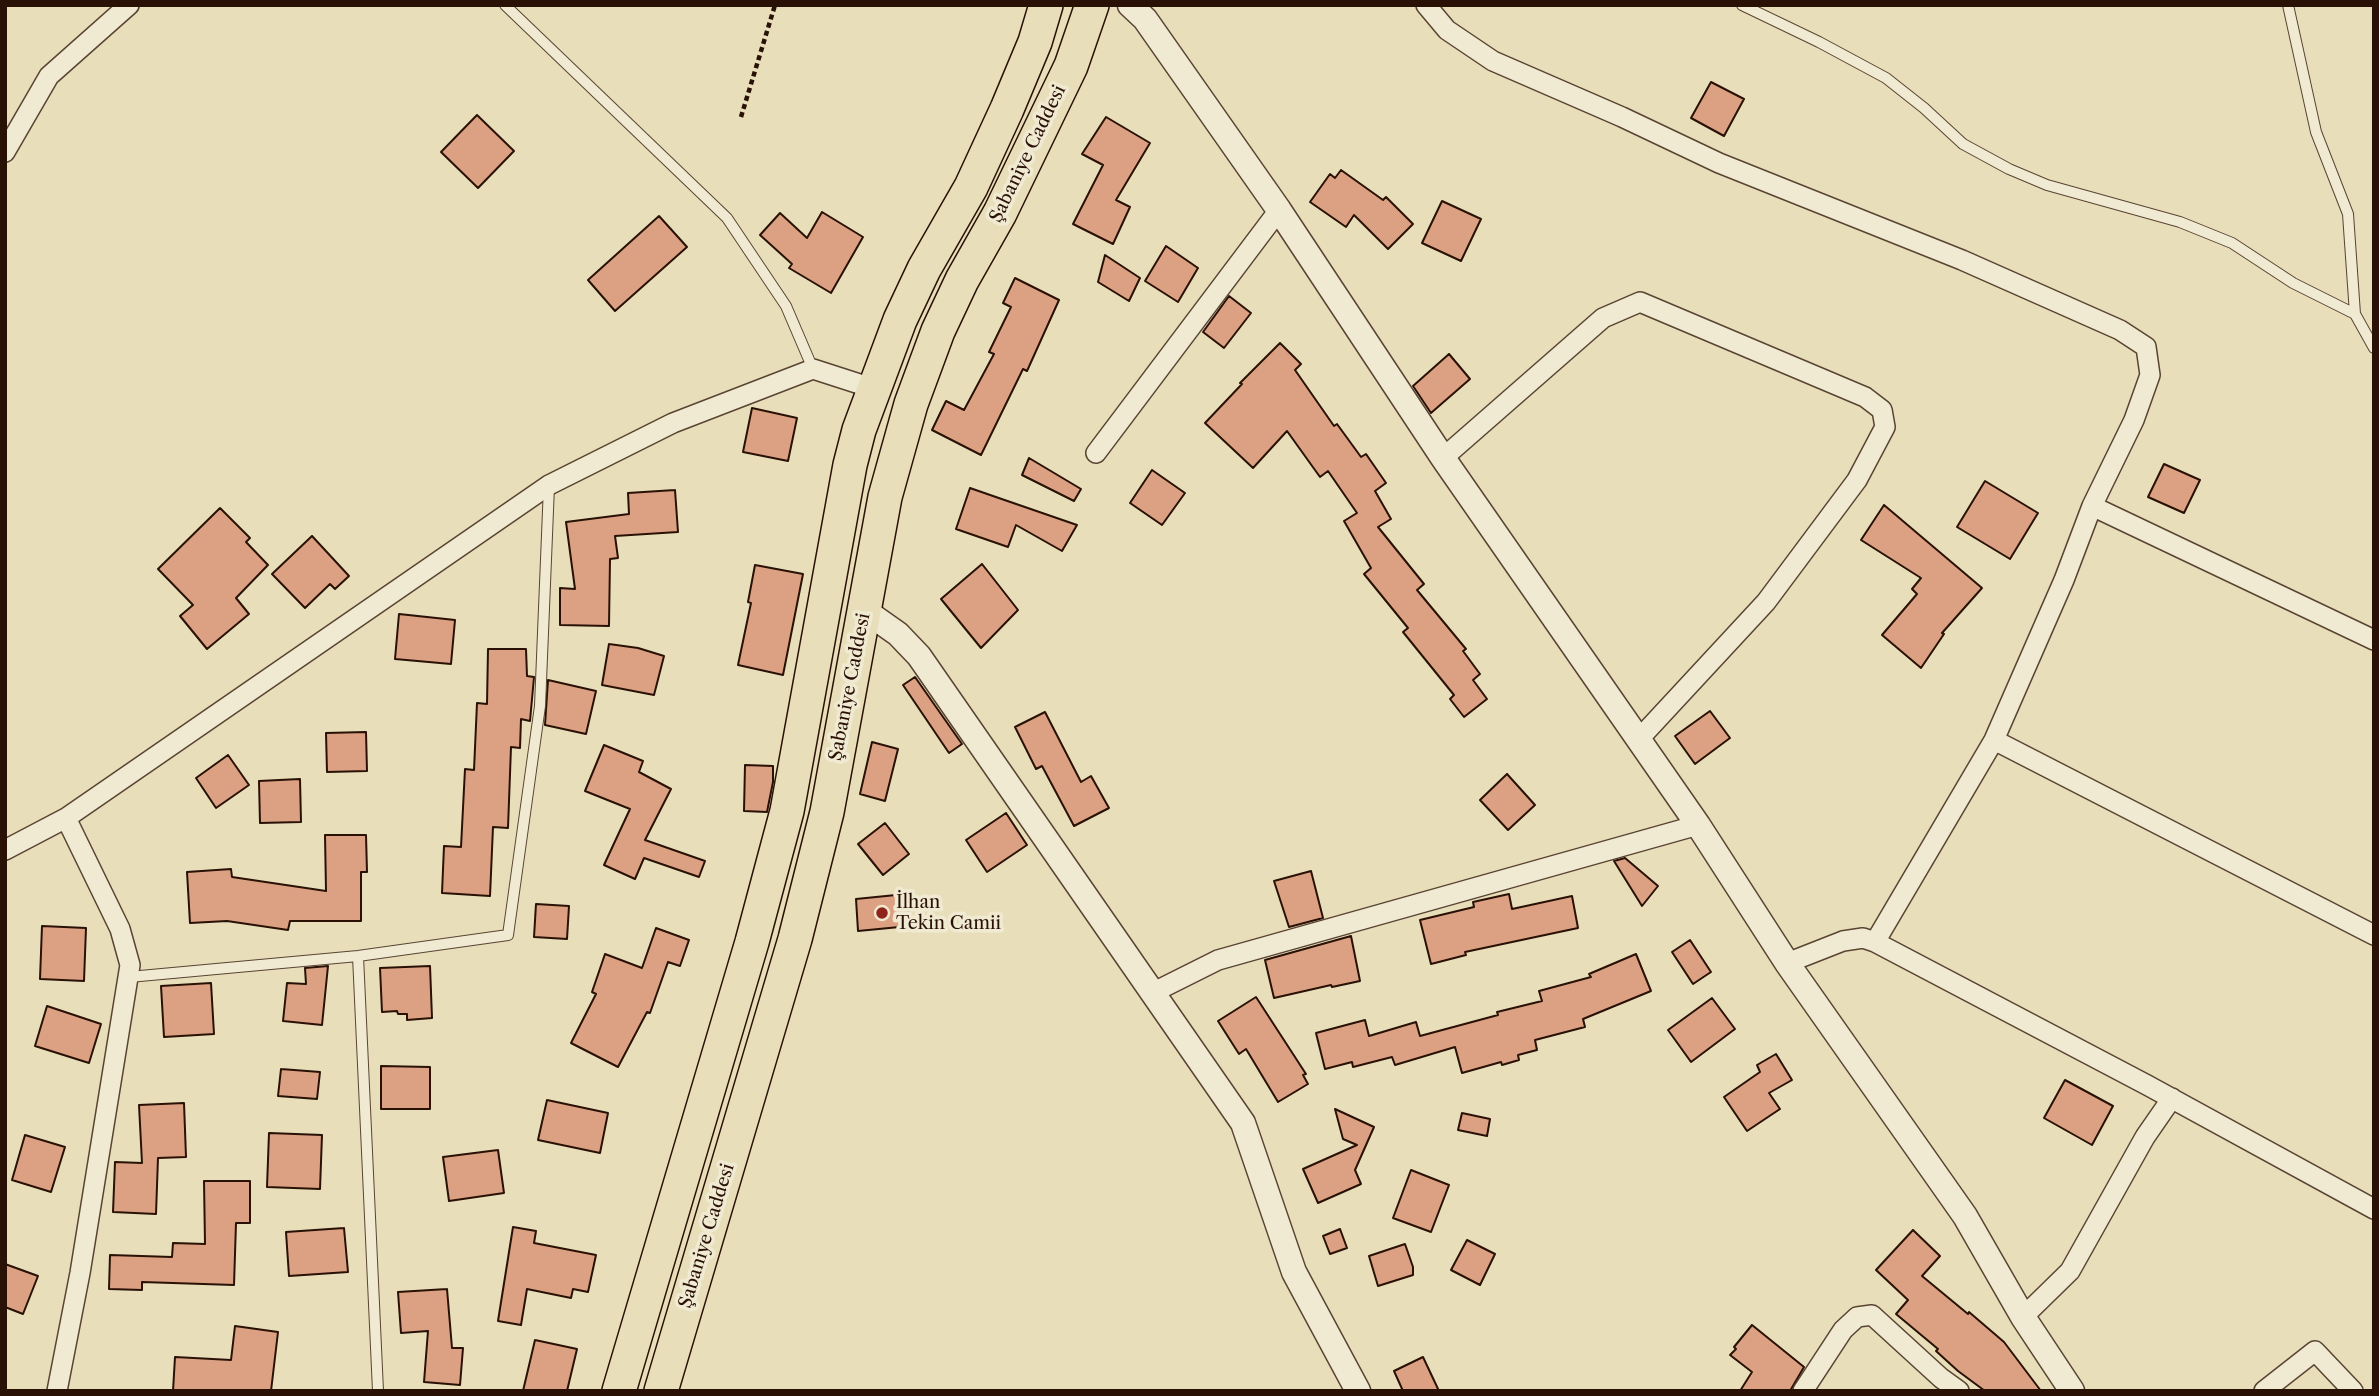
<!DOCTYPE html>
<html>
<head>
<meta charset="utf-8">
<style>
  body { margin:0 }
  #map { position:relative; width:2379px; height:1396px; overflow:hidden; background:#e8deb9; font-family:"Libre Caslon Text",serif }
  canvas { display:block }
  .frame { position:absolute; inset:0; border:7px solid #291106; pointer-events:none }
</style>
</head>
<body>
<div id="map">
<canvas width="2379" height="1396"></canvas>
<div class="frame"></div>
</div>
<script>
const ctx = document.querySelector('canvas').getContext('2d');
ctx.lineJoin = 'round';
function paint(path, color) { ctx.fillStyle = color; ctx.fill(path, 'evenodd'); }
const poly = rows => new Path2D(rows.map(r => 'M' + r).join(''));
function strokePath(path, color, width, dash) { ctx.strokeStyle = color; ctx.lineWidth = width; ctx.lineCap = dash ? 'butt' : 'round'; ctx.setLineDash(dash || []); ctx.stroke(path); }
function write(font, color, halo, rows, align = 'center') {
  ctx.font = font + ' "Libre Caslon Text",serif'; ctx.lineWidth = 7; ctx.setLineDash([]); ctx.textBaseline = 'middle'; ctx.strokeStyle = halo; ctx.fillStyle = color; for (const [text, x, y, turn = 0] of rows) {
    ctx.save(); ctx.translate(x, y); ctx.rotate((+turn || 0) * Math.PI / 180); ctx.textAlign = isNaN(turn) ? turn : align; if (halo) ctx.strokeText(text, 0, 0); ctx.fillText(text, 0, 0); ctx.restore();
  }
}
const building = poly([
  [1711,82,1744,99,1724,136,1691,118,1711,82],
  [477,115,514,151,478,188,441,152,477,115],
  [1106,117,1150,143,1116,200,1130,207,1113,244,1073,224,1103,165,1082,154,1106,117],
  [1341,170,1383,200,1386,197,1413,224,1388,249,1354,215,1346,227,1310,202,1330,174,1335,178,1341,170],
  [1442,201,1481,219,1461,261,1422,243,1442,201],
  [822,212,863,237,831,293,789,268,792,264,760,235,780,213,807,238,822,212],
  [659,216,687,247,615,311,588,280,659,216],
  [1166,246,1198,268,1178,302,1145,281,1166,246],
  [1105,255,1140,278,1129,301,1098,282,1105,255],
  [1015,278,1059,300,1027,371,1023,369,981,455,932,430,946,401,964,410,994,354,989,352,1011,307,1003,303,1015,278],
  [1229,296,1251,313,1224,348,1203,332,1229,296],
  [1280,343,1301,364,1295,370,1334,426,1337,424,1361,457,1366,454,1386,483,1375,491,1391,519,1378,527,1424,584,1417,590,1466,649,1463,651,1480,674,1473,680,1487,699,1464,717,1450,699,1454,695,1403,632,1408,628,1364,574,1371,568,1344,521,1357,513,1328,471,1320,477,1287,431,1253,468,1205,423,1242,384,1240,383,1280,343],
  [1449,354,1470,379,1431,413,1413,386,1449,354],
  [752,408,797,418,788,461,743,452,752,408],
  [1029,458,1081,489,1074,501,1022,475,1029,458],
  [2164,464,2200,480,2184,513,2148,497,2164,464],
  [1152,470,1185,493,1162,525,1130,503,1152,470],
  [1985,481,2038,513,2010,559,1957,527,1985,481],
  [970,488,993,496,1077,525,1062,551,1016,525,1008,547,956,529,970,488],
  [675,490,678,532,615,536,618,558,610,559,609,626,560,625,560,588,575,589,566,522,629,514,628,493,675,490],
  [1884,505,1982,588,1942,633,1944,634,1921,668,1882,635,1917,594,1912,589,1921,578,1861,540,1884,505],
  [220,508,250,538,246,542,268,565,236,598,249,614,207,649,180,616,193,605,158,569,220,508],
  [312,536,349,576,335,589,330,584,305,608,272,574,312,536],
  [982,564,1018,610,981,648,941,599,982,564],
  [755,565,803,574,783,675,738,665,751,603,748,602,755,565],
  [399,614,455,620,451,664,395,659,399,614],
  [609,644,638,648,664,656,654,695,602,685,609,644],
  [488,649,526,649,527,676,534,677,530,721,521,719,520,748,511,747,508,828,493,827,490,896,442,893,444,846,461,847,465,769,474,770,477,703,487,704,488,649],
  [915,677,962,744,949,753,903,685,915,677],
  [548,680,596,691,586,734,545,725,548,680],
  [1710,711,1730,738,1695,764,1675,736,1710,711],
  [1045,712,1081,782,1091,776,1109,808,1074,826,1042,766,1036,769,1015,727,1045,712],
  [366,732,367,771,327,772,326,733,366,732],
  [872,742,898,749,885,801,860,794,872,742],
  [604,745,643,761,639,772,671,789,645,840,705,861,699,877,644,858,635,879,604,865,630,809,585,791,604,745],
  [228,755,249,785,216,808,196,778,228,755],
  [745,765,773,766,773,782,767,812,744,811,745,765],
  [1507,774,1535,805,1508,830,1480,800,1507,774],
  [300,779,301,822,260,823,259,781,300,779],
  [1006,813,1027,845,987,872,966,840,1006,813],
  [885,823,909,854,883,875,858,844,885,823],
  [325,835,366,835,367,872,361,872,361,921,290,921,288,930,227,921,190,923,187,872,231,869,232,877,326,891,325,835],
  [1625,858,1658,886,1642,906,1614,861,1625,858],
  [1311,871,1323,918,1289,927,1274,881,1311,871],
  [906,894,910,926,858,931,856,899,906,894],
  [1509,894,1512,909,1572,896,1578,928,1465,952,1466,955,1431,964,1420,920,1474,907,1473,902,1509,894],
  [536,904,569,906,567,939,534,937,536,904],
  [42,926,86,928,84,981,40,979,42,926],
  [656,928,689,940,680,966,668,962,650,1013,647,1012,618,1067,571,1043,596,994,592,992,605,954,642,968,656,928],
  [1351,936,1360,981,1332,987,1331,985,1274,998,1265,960,1351,936],
  [1690,940,1711,972,1693,984,1672,952,1690,940],
  [1636,954,1651,991,1583,1019,1585,1027,1535,1040,1537,1050,1518,1055,1519,1060,1502,1065,1501,1062,1462,1073,1455,1047,1395,1065,1392,1057,1353,1067,1352,1062,1325,1069,1316,1033,1365,1020,1369,1036,1416,1022,1420,1036,1498,1015,1497,1012,1542,1001,1539,991,1591,977,1589,974,1636,954],
  [328,966,322,1025,283,1021,287,983,306,984,305,968,328,966],
  [430,966,432,1018,407,1020,407,1014,398,1014,397,1011,382,1012,380,968,430,966],
  [211,983,214,1034,164,1037,161,986,211,983],
  [1256,997,1306,1074,1303,1075,1308,1084,1278,1102,1246,1049,1239,1054,1218,1021,1256,997],
  [1712,998,1735,1029,1691,1062,1668,1030,1712,998],
  [47,1006,101,1024,89,1063,35,1046,47,1006],
  [1776,1054,1792,1080,1769,1093,1780,1109,1747,1131,1724,1097,1760,1072,1757,1065,1776,1054],
  [381,1066,430,1067,430,1109,381,1109,381,1066],
  [281,1069,320,1072,317,1099,278,1096,281,1069],
  [2065,1080,2113,1106,2092,1145,2044,1118,2065,1080],
  [547,1100,608,1113,600,1153,538,1140,547,1100],
  [184,1103,186,1157,158,1158,156,1214,113,1212,115,1162,142,1163,139,1105,184,1103],
  [1335,1109,1374,1127,1355,1170,1361,1184,1318,1203,1303,1169,1357,1145,1343,1139,1335,1109],
  [1462,1113,1490,1119,1487,1136,1458,1130,1462,1113],
  [269,1133,322,1135,320,1189,267,1187,269,1133],
  [25,1135,65,1147,51,1192,12,1180,25,1135],
  [498,1150,504,1193,449,1201,443,1157,498,1150],
  [1411,1170,1449,1185,1431,1232,1393,1218,1411,1170],
  [204,1181,250,1181,250,1223,236,1223,234,1285,142,1282,142,1290,109,1289,110,1255,172,1257,173,1243,205,1244,204,1181],
  [513,1227,536,1231,534,1243,596,1255,588,1292,573,1289,571,1298,527,1289,521,1325,498,1321,513,1227],
  [344,1228,348,1272,289,1276,286,1232,344,1228],
  [1340,1229,1347,1248,1330,1254,1323,1236,1340,1229],
  [1913,1230,1940,1256,1922,1276,1968,1314,1969,1312,2004,1342,2041,1391,1985,1391,1958,1371,1936,1351,1938,1349,1896,1314,1908,1300,1876,1270,1913,1230],
  [1467,1240,1495,1254,1480,1285,1451,1270,1467,1240],
  [1405,1244,1413,1267,1413,1275,1378,1286,1369,1256,1405,1244],
  [5,1264,38,1276,23,1314,5,1307,5,1264],
  [447,1289,452,1348,463,1348,460,1385,424,1382,428,1331,401,1333,398,1292,447,1289],
  [1752,1325,1804,1367,1790,1391,1740,1391,1752,1372,1730,1355,1736,1349,1734,1347,1752,1325],
  [235,1326,278,1332,271,1391,173,1391,175,1357,231,1360,235,1326],
  [535,1340,577,1349,567,1391,523,1391,535,1340],
  [1423,1357,1439,1391,1403,1391,1394,1371,1423,1357]
]);
const path = poly([
  [741,117,775,5]
]);
const service = poly([
  [505,5,727,218,786,306,813,369],
  [1742,5,1819,42,1886,78,1924,108,1963,144,2009,169,2047,185,2180,222,2232,243,2293,283,2355,314],
  [2288,5,2316,132,2348,214,2355,314,2374,348],
  [358,956,378,1391],
  [129,977,358,956,508,935,540,706,549,486]
]);
const minor = poly([
  [1426,5,1447,30,1493,61,1622,117,1719,163,1962,260,2120,330,2146,347,2150,375,2134,420,2092,506],
  [5,152,49,76,129,5],
  [1096,453,1279,210],
  [1443,458,1603,318,1640,302,1865,397,1882,410,1885,427,1857,480,1766,602,1639,739],
  [1994,740,2374,935],
  [5,850,66,818,549,485,673,423,813,369,875,389],
  [1875,942,2147,1085,2374,1209],
  [1787,963,1843,941,1863,938,1875,942,1994,740,2064,580,2092,506,2374,640],
  [1152,993,1218,960,1698,825],
  [2023,1317,2070,1271,2145,1137,2172,1098],
  [57,1391,80,1273,130,965,120,929,66,818],
  [1803,1391,1843,1330,1857,1317,1872,1315,1941,1378,1959,1391],
  [2264,1391,2315,1351,2353,1391]
]);
const tertiary = poly([
  [1130,5,1145,19,1279,210,1443,458,1698,825,1787,963,1965,1216,2023,1317,2072,1391],
  [864,610,898,634,919,656,1243,1123,1294,1272,1358,1391]
]);
const trunk = poly([
  [619,1391,752,942,787,811,850,465,859,430,900,320,924,269,971,187,1007,109,1035,42,1046,5],
  [661,1391,795,939,827,812,885,497,911,404,938,331,962,280,1000,213,1071,66,1092,5]
]);
const markers = [
  [882,913,7,"#8f2418"]
];
const streetNames = [
  ["Şabaniye Caddesi",1028,154,-64],
  ["Şabaniye Caddesi",850,687,-79],
  ["Şabaniye Caddesi",707,1236,-73]
];
const poiNames = [
  ["İlhan",896,903],
  ["Tekin Camii",896,924]
];
paint(building, '#dca182');
strokePath(building, '#291106', 2);
strokePath(service, '#594433', 12);
strokePath(minor, '#594433', 22);
strokePath(tertiary, '#594433', 27);
strokePath(trunk, '#291106', 36);
strokePath(path, '#291106', 4.5, [5, 3.5]);
strokePath(service, '#f0ead2', 10);
strokePath(minor, '#f0ead2', 19);
strokePath(tertiary, '#f0ead2', 24);
strokePath(trunk, '#e8deb9', 33);
for (const [x, y, r, color] of markers) { const dot = new Path2D(); dot.arc(x, y, r, 0, 2 * Math.PI); ctx.fillStyle = color; ctx.fill(dot); strokePath(dot, '#f0ead2', 2.5); }
write('18px', '#291106', '#f0ead2', streetNames);
write('18px', '#291106', '#f0ead2', poiNames, 'left');
</script>
</body>
</html>
